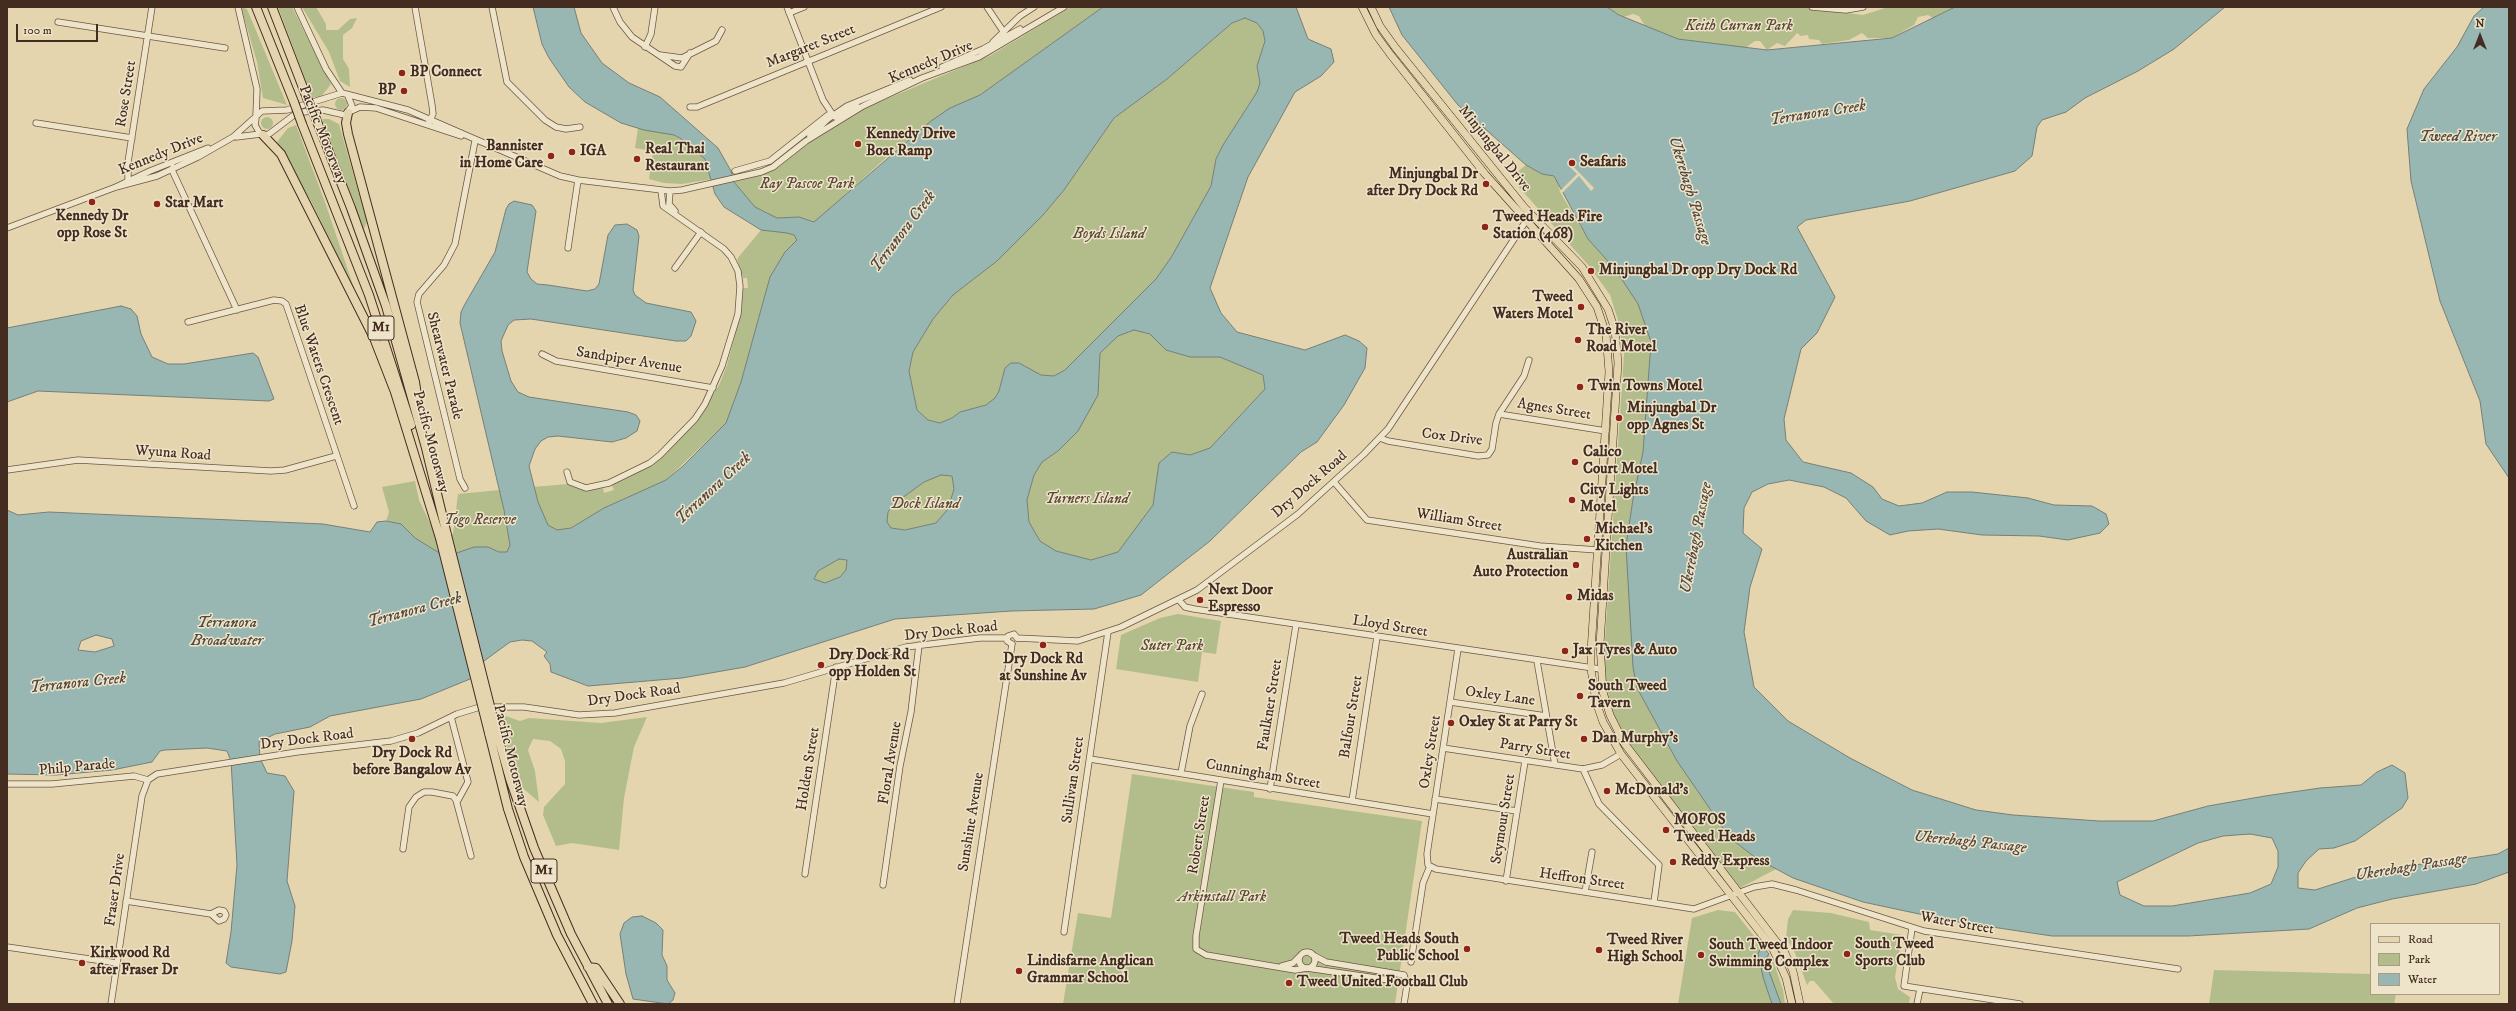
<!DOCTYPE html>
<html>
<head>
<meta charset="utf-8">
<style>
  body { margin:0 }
  #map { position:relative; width:2516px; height:1011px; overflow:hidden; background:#e5d5ae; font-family:"IM FELL DW Pica",serif }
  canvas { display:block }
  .frame { position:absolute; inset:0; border:8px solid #442c21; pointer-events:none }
  .legend { position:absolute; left:2370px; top:923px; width:130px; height:72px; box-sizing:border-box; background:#eee4ca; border:1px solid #aa9a86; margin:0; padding:5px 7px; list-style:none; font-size:12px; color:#442c21 }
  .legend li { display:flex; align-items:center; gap:8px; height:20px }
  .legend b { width:20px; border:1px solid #aa9a86 }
  .north { position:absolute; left:2460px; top:16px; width:40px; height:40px; -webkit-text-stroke:3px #eee4ca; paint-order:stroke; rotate:0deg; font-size:11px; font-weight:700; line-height:16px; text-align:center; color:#442c21 }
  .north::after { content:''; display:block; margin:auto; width:14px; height:18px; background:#442c21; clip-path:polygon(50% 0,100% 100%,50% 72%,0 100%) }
  .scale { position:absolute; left:16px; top:24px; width:82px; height:18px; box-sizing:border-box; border:2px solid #442c21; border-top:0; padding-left:5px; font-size:12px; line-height:14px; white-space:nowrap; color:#442c21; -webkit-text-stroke:3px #eee4ca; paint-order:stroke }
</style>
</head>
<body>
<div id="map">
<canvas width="2516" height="1011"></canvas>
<div class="frame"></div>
<ul class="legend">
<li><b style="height:5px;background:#e5d5ae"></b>Road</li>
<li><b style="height:11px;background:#b3bd8b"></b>Park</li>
<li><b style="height:11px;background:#98b7b2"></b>Water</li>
</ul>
<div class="north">N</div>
<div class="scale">100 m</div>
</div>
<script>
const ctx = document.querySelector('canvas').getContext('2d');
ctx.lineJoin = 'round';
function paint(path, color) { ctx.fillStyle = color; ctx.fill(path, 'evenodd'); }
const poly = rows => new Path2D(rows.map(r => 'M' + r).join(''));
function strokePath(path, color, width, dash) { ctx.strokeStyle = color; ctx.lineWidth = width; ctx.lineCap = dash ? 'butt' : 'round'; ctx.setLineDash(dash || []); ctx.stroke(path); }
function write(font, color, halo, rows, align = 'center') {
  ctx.font = font + ' "IM FELL DW Pica",serif'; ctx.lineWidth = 3; ctx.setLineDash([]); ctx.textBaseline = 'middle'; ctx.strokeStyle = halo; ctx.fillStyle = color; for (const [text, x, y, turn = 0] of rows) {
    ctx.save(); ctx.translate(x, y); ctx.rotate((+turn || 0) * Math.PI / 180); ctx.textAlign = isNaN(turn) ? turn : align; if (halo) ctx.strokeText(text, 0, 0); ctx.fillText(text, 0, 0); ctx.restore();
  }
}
const green = poly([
  [241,7,247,9,287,105,263,98,257,62],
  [278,7,292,7,331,84,320,98,312,97],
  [302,7,316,7,326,24,326,30,338,30,350,19,357,18,352,28,343,35,343,59,349,69,350,87,340,81,329,52],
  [1071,7,1103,7,980,95,950,108,889,155,815,222,799,217,777,218,755,207,734,182,777,168,821,133,860,110,991,55],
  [1607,7,1798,7,1863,15,1888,7,1955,7,1933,18,1928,15,1918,17,1914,25,1892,38,1868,38,1862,33,1849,40,1822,44,1819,40,1809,39,1808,35,1801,36,1797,33,1785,46,1777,43,1767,50,1760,41,1755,41,1745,48,1678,39,1645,26,1639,16,1633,14,1623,17],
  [1245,18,1257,23,1263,31,1265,41,1257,66,1260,83,1257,92,1223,145,1216,159,1211,186,1172,256,1156,279,1065,370,1054,376,1041,375,1019,363,1005,368,999,391,995,398,986,405,960,412,952,418,940,423,928,420,917,410,909,371,913,352,933,319,953,295,997,261,1043,215,1064,190,1114,118,1167,79,1232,23],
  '335 104a6 6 0 1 1 12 0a6 6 0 1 1-12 0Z',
  '261 123a6 6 0 1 1 12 0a6 6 0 1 1-12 0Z',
  [322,119,329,119,339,124,367,222,364,229],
  [296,125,326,205,355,291,312,203,277,142,288,128],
  [638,128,674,135,680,138,705,159,712,179,682,184,664,183,649,179,653,151,635,148],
  [1526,165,1542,174,1553,176,1558,181,1560,192,1588,239,1615,269,1638,304,1651,342,1643,452,1633,499,1626,546,1637,688,1677,761,1730,838,1756,858,1776,869,1740,888,1628,743,1612,711,1603,670,1624,354,1618,320,1610,295,1589,266,1518,186,1516,173],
  [761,230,787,233,794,235,797,240,785,252,770,277,741,382,726,423,666,480,604,508,571,528,557,530,548,525,543,517,533,487,568,484,582,490,603,488,604,493,614,490,612,485,654,464,702,413,720,383,727,365,741,313,743,288,748,288,747,278,743,278,737,259],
  [1134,330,1150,334,1166,350,1190,357,1220,357,1263,375,1265,389,1210,448,1190,455,1172,452,1159,463,1153,505,1118,552,1091,560,1056,551,1040,541,1029,522,1027,500,1034,475,1042,462,1058,451,1098,395,1100,353,1117,336],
  [941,475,952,476,954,489,948,509,936,523,905,530,891,528,887,522,888,512,894,504,924,482],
  [415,481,419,500,437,538,453,534,458,494,500,490,510,545,507,552,499,552,488,547,475,547,455,554,441,554,415,538,401,524,386,521,389,512,382,487],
  [839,559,847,560,846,570,840,577,825,583,814,579,818,571],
  [1178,614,1221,621,1216,654,1202,652,1198,682,1116,669,1121,635,1160,618],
  [500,714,520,721,529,718,601,723,647,717,634,747,624,798,619,850,572,843,556,846,543,815,544,807,565,784,565,761,561,749,550,741,533,739,528,750,535,771,539,802,518,784,503,734],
  [1132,774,1254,792,1254,797,1422,821,1395,1004,1063,1004,1078,913,1111,918],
  [1718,910,1735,912,1773,960,1783,990,1785,1004,1678,1004,1692,918],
  [1793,910,1831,913,1869,922,1870,930,1902,935,1895,977,1898,989,1910,997,1909,1004,1834,1004,1814,981,1810,981,1807,985,1793,948,1786,938,1788,919],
  [2214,970,2371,974,2371,994,2396,994,2394,1004,2209,1004]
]);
const water = poly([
  [533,7,574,7,581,33,602,63,629,83,660,97,718,148,731,171,734,182,755,207,777,218,799,217,814,222,931,121,950,108,980,95,1103,7,1296,7,1308,39,1331,49,1334,62,1321,76,1295,92,1248,177,1210,288,1221,313,1237,332,1305,350,1345,335,1359,341,1367,348,1365,368,1344,405,1317,442,1301,452,1210,541,1141,595,1094,609,1011,611,895,619,745,667,682,678,588,686,551,672,550,664,544,656,547,652,532,641,522,640,510,642,484,661,470,679,421,699,330,716,310,727,275,734,259,742,260,758,267,773,285,776,294,791,287,881,295,906,292,941,286,972,280,974,231,967,226,963,231,932,237,865,231,761,227,751,207,748,165,750,160,751,152,762,112,770,56,775,7,774,7,510,18,515,49,512,323,524,370,532,377,522,386,521,401,524,415,538,441,554,454,554,474,547,488,547,499,552,507,552,510,545,504,510,460,323,461,312,465,304,495,252,506,209,509,204,514,201,532,205,536,211,527,272,531,279,537,284,548,285,587,291,595,289,599,284,608,235,615,225,627,224,637,230,639,236,633,290,635,295,646,303,691,312,696,321,691,336,686,341,676,341,531,319,514,320,508,325,501,341,502,351,511,381,518,392,529,397,628,412,636,415,640,421,637,431,626,438,612,442,558,436,548,437,541,441,535,449,529,466,538,502,548,525,557,530,571,528,604,508,666,480,683,466,726,423,741,382,770,277,785,252,797,240,794,235,787,233,761,230,724,207,715,194,705,159,680,138,674,135,644,130,621,123,585,102,569,87,549,58,542,44,533,7],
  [1245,18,1257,23,1263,31,1265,41,1257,66,1260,83,1257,92,1223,145,1216,159,1211,186,1172,256,1156,279,1065,370,1054,376,1041,375,1019,363,1011,363,1005,368,999,391,995,398,986,405,960,412,952,418,940,423,928,420,917,410,909,371,913,352,933,319,953,295,997,261,1043,215,1064,190,1114,118,1167,79,1232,23,1245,18],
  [1134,330,1150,334,1166,350,1190,357,1220,357,1263,375,1265,389,1210,448,1190,455,1172,452,1159,463,1153,505,1118,552,1091,560,1056,551,1040,541,1029,522,1027,500,1034,475,1042,462,1058,451,1078,431,1098,395,1100,353,1118,336,1134,330],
  [941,475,952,476,954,489,948,509,936,523,905,530,891,528,887,522,888,512,894,504,924,482,941,475],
  [839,559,847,560,846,570,840,577,825,583,814,579,818,571,839,559],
  [96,635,112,639,114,646,95,652,78,650,81,641,96,635],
  [1389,7,1607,7,1619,15,1678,39,1767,50,1892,38,1955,7,2225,7,2174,49,2138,71,2085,98,2066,112,2042,120,2037,127,2032,156,2015,171,1910,201,1806,220,1797,227,1835,297,1817,333,1801,349,1784,419,1786,440,1803,462,1851,473,1873,487,1882,499,1899,506,1922,503,1947,492,1972,492,2028,498,2054,505,2092,506,2106,514,2109,524,2100,533,2068,540,2039,536,1982,535,1938,529,1908,531,1890,535,1866,521,1846,498,1824,487,1789,480,1768,484,1752,492,1744,508,1743,533,1762,549,1750,587,1744,632,1754,687,1788,721,1850,758,1912,790,1976,810,2013,815,2099,821,2153,821,2208,806,2265,796,2320,788,2361,785,2377,772,2392,765,2405,773,2408,798,2402,808,2355,841,2334,848,2319,849,2306,861,2298,873,2298,888,2315,890,2381,869,2472,858,2498,854,2509,848,2509,872,2476,884,2392,899,2357,908,2309,929,2188,936,2052,936,1952,921,1863,902,1793,878,1756,858,1730,838,1708,806,1677,761,1637,688,1633,667,1626,546,1633,499,1643,452,1651,342,1638,304,1615,269,1588,239,1554,176,1542,174,1526,165,1458,105,1402,35,1389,7],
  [2250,834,2272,838,2278,851,2278,867,2271,884,2250,893,2172,906,2144,906,2120,895,2117,882,2198,843,2223,836,2250,834],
  [2484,7,2509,7,2509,478,2486,444,2480,401,2440,301,2411,181,2407,129,2424,89,2457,47,2474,16,2484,7],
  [121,306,131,309,137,316,141,334,152,357,168,364,184,364,253,353,258,357,274,399,269,401,38,391,7,402,7,328,121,306],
  [642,916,656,923,663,930,662,955,667,966,667,980,675,993,673,1000,668,1004,633,999,626,974,620,934,624,923,632,917,642,916],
  [1762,945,1769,954,1766,958,1766,963,1781,1004,1772,1004,1763,977,1758,954,1762,945]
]);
const pier = poly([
  [1569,162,1594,188,1591,191,1579,176,1562,193,1560,191,1577,174,1567,164]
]);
const minor = poly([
  [238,7,257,89,256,116],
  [297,7,326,69,342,93],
  [415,7,432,105,433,114,429,122],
  [492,7,507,82,545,120,556,127,566,129,580,127],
  [613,7,620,22,632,37,675,66,681,67,690,53],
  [787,7,823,100,833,115],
  [987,7,1003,31],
  [1812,7,1846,10,1863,7],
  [789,13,804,7],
  [58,22,225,48],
  [993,42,1020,16,1034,7],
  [645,47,651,34,655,7],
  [660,55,682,58,716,41,722,30],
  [942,67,983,49,1020,29],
  [690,107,697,107,941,7],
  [349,112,360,107,376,108,461,136],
  [835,117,857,106],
  [256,118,255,125,259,132,263,135,269,134,294,115,303,112,323,110,345,115,352,106,348,96],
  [36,123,132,138],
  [810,136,828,119,847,106,910,80],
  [236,137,261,134],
  [173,167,172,170,237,310],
  [735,171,770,161,828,115],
  [128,182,128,162,152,7],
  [116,187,157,176,198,157,233,137,262,111,287,110,342,93,408,110,560,176,578,180,670,191,682,190,761,172,773,167,806,141,863,106,922,78,979,57,1064,7],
  [670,191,669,204,675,211],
  [7,228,116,187,150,171,208,148],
  [568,248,578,180],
  [675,268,701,232],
  [188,322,274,300,282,301,286,304,354,506],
  [542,354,556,361,713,388],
  [1499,414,1606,431],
  [1380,438,1388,441,1478,456,1488,455,1492,449,1496,423,1499,414,1524,376,1529,360],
  [7,470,78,460,271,471,285,470,336,456],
  [567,472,570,482,586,488,609,483,650,463,660,455,695,419,705,404,722,366,738,314,740,286,738,271,731,257,724,249,663,206,661,190],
  [1334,482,1367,520,1540,546,1598,550],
  [465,488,460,479,417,302,419,294,444,265,455,244,475,141],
  [1179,600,1185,607,1194,609,1600,669],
  [1017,638,1078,641,1121,627,1197,590,1298,514,1364,454,1388,429,1528,218],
  [1012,644,1007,641,1008,636,1014,634,1017,638],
  [1458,649,1427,854,1428,865,1436,869,1694,909,1754,887,1772,884,1796,890,1924,931,2178,969],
  [1537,661,1555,765],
  [1450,702,1546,716],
  [451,717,468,782,457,802],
  [1443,748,1583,769,1602,765,1621,754],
  [1090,759,1433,814],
  [1583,769,1599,804,1659,865,1654,902],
  [1181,773,1190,726,1202,694],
  [1221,780,1196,936,1196,949,1206,955,1295,970,1307,968],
  [7,784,52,784,134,776,148,780],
  [1270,789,1296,625],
  [1435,799,1517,811],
  [1352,801,1377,637],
  [403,849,409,807,416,797,424,792,432,792,453,796,456,800,471,856],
  [805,874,836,667],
  [1506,881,1525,761],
  [883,885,900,766,911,712,919,645],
  [1585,892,1592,852],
  [126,901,211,914,219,910,224,911,226,915,224,919,219,921,211,914],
  [1912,928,1904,986,2020,1004],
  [1064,932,1108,632],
  [7,947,117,963],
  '1299 960a8 8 0 1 1 16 0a8 8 0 1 1-16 0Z',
  [1311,954,1326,962,1404,975,1407,985,1404,1004],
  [1411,962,1423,883,1430,866],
  [1282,966,1293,963,1300,956],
  [1307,968,1396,981,1407,985],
  [111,1004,142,796,148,780,157,774,297,752,391,741,418,733,457,714,480,707,524,707,579,715,615,713,784,683,906,647,980,638,1007,638],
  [957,1004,1012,644],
  [1917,1004,1920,989]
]);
const major = poly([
  [1362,7,1376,35,1390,54,1485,174,1579,279,1597,307,1606,334,1609,372,1591,651,1591,669,1596,702,1603,722,1621,754,1773,949,1786,978,1792,1004],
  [1371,7,1380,26,1395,47,1524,207,1582,267,1608,309,1615,330,1618,363,1600,644,1603,692,1610,715,1624,743,1785,953,1793,971,1800,1004]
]);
const highway = poly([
  [256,7,294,102],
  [272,7,307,98],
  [348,113,346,123,348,134,415,382,419,408],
  [316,119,351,208,386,306,426,448,447,535],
  [302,124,369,295,411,425],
  [263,135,281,154,374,338,395,392,440,538],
  [496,730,510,779,534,848,571,934,608,1004],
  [489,733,508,809,524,857,557,935,593,1004],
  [588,967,596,968,620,1004]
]);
const highwayBridge = poly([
  [307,98,316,119],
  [294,102,302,124],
  [447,535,496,730],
  [440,538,489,733]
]);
const markers = [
  [402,73,4,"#8f2418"],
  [404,91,4,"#8f2418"],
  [858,144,4,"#8f2418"],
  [572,152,4,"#8f2418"],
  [551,156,4,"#8f2418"],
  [637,159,4,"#8f2418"],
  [1572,163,4,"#8f2418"],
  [1486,184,4,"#8f2418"],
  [92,202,4,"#8f2418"],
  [157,204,4,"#8f2418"],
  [1485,227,4,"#8f2418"],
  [1591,271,4,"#8f2418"],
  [1581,307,4,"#8f2418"],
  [1578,340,4,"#8f2418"],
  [1580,387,4,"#8f2418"],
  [1619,418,4,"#8f2418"],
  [1575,462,4,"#8f2418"],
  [1572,500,4,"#8f2418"],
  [1587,539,4,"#8f2418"],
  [1576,565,4,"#8f2418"],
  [1569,597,4,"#8f2418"],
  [1200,600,4,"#8f2418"],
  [1043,645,4,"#8f2418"],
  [1565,651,4,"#8f2418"],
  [821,665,4,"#8f2418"],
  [1580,696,4,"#8f2418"],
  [1451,723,4,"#8f2418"],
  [412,739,4,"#8f2418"],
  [1584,739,4,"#8f2418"],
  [1607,791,4,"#8f2418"],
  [1666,830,4,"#8f2418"],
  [1673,862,4,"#8f2418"],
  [1467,949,4,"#8f2418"],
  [1599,950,4,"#8f2418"],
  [1847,954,4,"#8f2418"],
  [1701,955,4,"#8f2418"],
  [82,963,4,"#8f2418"],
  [1019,971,4,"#8f2418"],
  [1289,983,4,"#8f2418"]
];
const shields = [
  [381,328,26],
  [544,871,26]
];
const shieldNames = [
  ["M1",381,328],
  ["M1",544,871]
];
const parkNames = [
  ["Keith Curran Park",1739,27],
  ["Ray Pascoe Park",807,185],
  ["Boyds Island",1109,235],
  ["Turners Island",1087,500],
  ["Dock Island",925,505],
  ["Togo Reserve",480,521],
  ["Suter Park",1172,647],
  ["Arkinstall Park",1222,898]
];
const streetNames = [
  ["Margaret Street",811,47,-22],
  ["Kennedy Drive",931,63,-23],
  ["Rose Street",127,94,-81],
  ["Pacific Motorway",322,135,68],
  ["Minjungbal Drive",1494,149,51],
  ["Kennedy Drive",161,155,-22],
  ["Sandpiper Avenue",629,361,9],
  ["Blue Waters Crescent",318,365,71],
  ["Shearwater Parade",444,366,76],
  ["Agnes Street",1554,410,9],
  ["Cox Drive",1452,438,7],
  ["Pacific Motorway",430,442,75],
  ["Wyuna Road",173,454,4],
  ["Dry Dock Road",1310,485,-41],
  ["William Street",1459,521,9],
  ["Lloyd Street",1390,627,9],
  ["Dry Dock Road",951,632,-6],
  ["Dry Dock Road",634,696,-8],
  ["Oxley Lane",1500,697,8],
  ["Faulkner Street",1271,705,-81],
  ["Balfour Street",1352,717,-81],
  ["Dry Dock Road",307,740,-7],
  ["Parry Street",1535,750,9],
  ["Oxley Street",1431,752,-81],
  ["Pacific Motorway",510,756,76],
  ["Floral Avenue",891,763,-81],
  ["Philp Parade",77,768,-5],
  ["Holden Street",809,769,-81],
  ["Cunningham Street",1263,775,10],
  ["Sullivan Street",1074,780,-82],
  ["Seymour Street",1504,819,-81],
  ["Sunshine Avenue",972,822,-81],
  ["Robert Street",1200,835,-81],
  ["Heffron Street",1582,880,8],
  ["Fraser Drive",116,890,-82],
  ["Water Street",1957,924,10]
];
const poiNames = [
  ["BP Connect",410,73],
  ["BP",396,91,"right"],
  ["Kennedy Drive",866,135],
  ["Boat Ramp",866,152],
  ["Bannister",543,147,"right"],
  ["in Home Care",543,164,"right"],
  ["Real Thai",645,150],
  ["Restaurant",645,167],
  ["IGA",580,152],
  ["Seafaris",1580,163],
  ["Minjungbal Dr",1478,175,"right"],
  ["after Dry Dock Rd",1478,192,"right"],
  ["Star Mart",165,204],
  ["Kennedy Dr",92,217,"center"],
  ["opp Rose St",92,234,"center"],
  ["Tweed Heads Fire",1493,218],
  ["Station (468)",1493,235],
  ["Minjungbal Dr opp Dry Dock Rd",1599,271],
  ["Tweed",1573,298,"right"],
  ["Waters Motel",1573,315,"right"],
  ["The River",1586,331],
  ["Road Motel",1586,348],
  ["Twin Towns Motel",1588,387],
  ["Minjungbal Dr",1627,409],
  ["opp Agnes St",1627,426],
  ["Calico",1583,453],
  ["Court Motel",1583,470],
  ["City Lights",1580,491],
  ["Motel",1580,508],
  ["Michael's",1595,530],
  ["Kitchen",1595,547],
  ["Australian",1568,556,"right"],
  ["Auto Protection",1568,573,"right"],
  ["Next Door",1208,591],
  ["Espresso",1208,608],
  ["Midas",1577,597],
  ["Jax Tyres & Auto",1573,651],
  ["Dry Dock Rd",829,656],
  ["opp Holden St",829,673],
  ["Dry Dock Rd",1043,660,"center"],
  ["at Sunshine Av",1043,677,"center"],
  ["South Tweed",1588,687],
  ["Tavern",1588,704],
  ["Oxley St at Parry St",1459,723],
  ["Dan Murphy's",1592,739],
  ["Dry Dock Rd",412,754,"center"],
  ["before Bangalow Av",412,771,"center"],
  ["McDonald's",1615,791],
  ["MOFOS",1674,821],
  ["Tweed Heads",1674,838],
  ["Reddy Express",1681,862],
  ["Tweed Heads South",1459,940,"right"],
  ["Public School",1459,957,"right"],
  ["Tweed River",1607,941],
  ["High School",1607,958],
  ["South Tweed",1855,945],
  ["Sports Club",1855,962],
  ["South Tweed Indoor",1709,946],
  ["Swimming Complex",1709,963],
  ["Kirkwood Rd",90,954],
  ["after Fraser Dr",90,971],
  ["Lindisfarne Anglican",1027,962],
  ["Grammar School",1027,979],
  ["Tweed United Football Club",1297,983]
];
const waterNames = [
  ["Terranora Creek",1818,114,-9],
  ["Tweed River",2458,138],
  ["Ukerebagh Passage",1689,191,73],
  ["Terranora Creek",904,232,-53],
  ["Terranora Creek",714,489,-43],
  ["Ukerebagh Passage",1697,538,-79],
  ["Terranora Creek",415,611,-15],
  ["Terranora",227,624],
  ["Broadwater",227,642],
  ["Terranora Creek",78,684,-6],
  ["Ukerebagh Passage",1970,843,6],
  ["Ukerebagh Passage",2411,868,-9]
];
paint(green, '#b3bd8b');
paint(water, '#98b7b2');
strokePath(water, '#767f78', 1);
paint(pier, '#e5d5ae');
strokePath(minor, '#6c5644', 7);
strokePath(major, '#442c21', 8);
strokePath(highway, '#442c21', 10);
strokePath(minor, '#eee4ca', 5.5);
strokePath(major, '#e5d5ae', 7);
strokePath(highway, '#e5d5ae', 8);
strokePath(highwayBridge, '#442c21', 10, []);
strokePath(highwayBridge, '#e5d5ae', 8);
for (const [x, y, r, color] of markers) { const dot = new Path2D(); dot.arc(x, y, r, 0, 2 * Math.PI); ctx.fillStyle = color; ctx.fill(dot); strokePath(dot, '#eee4ca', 1.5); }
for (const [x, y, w] of shields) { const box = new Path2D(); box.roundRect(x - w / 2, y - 12, w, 24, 3); ctx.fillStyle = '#eee4ca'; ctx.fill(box); strokePath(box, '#442c21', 1); }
write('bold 14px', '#442c21', null, shieldNames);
write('italic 15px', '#5a4936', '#eee4ca', parkNames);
write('15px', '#442c21', '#eee4ca', streetNames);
write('bold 15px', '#442c21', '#eee4ca', poiNames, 'left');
write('italic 16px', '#55483e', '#eee4ca', waterNames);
</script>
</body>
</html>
